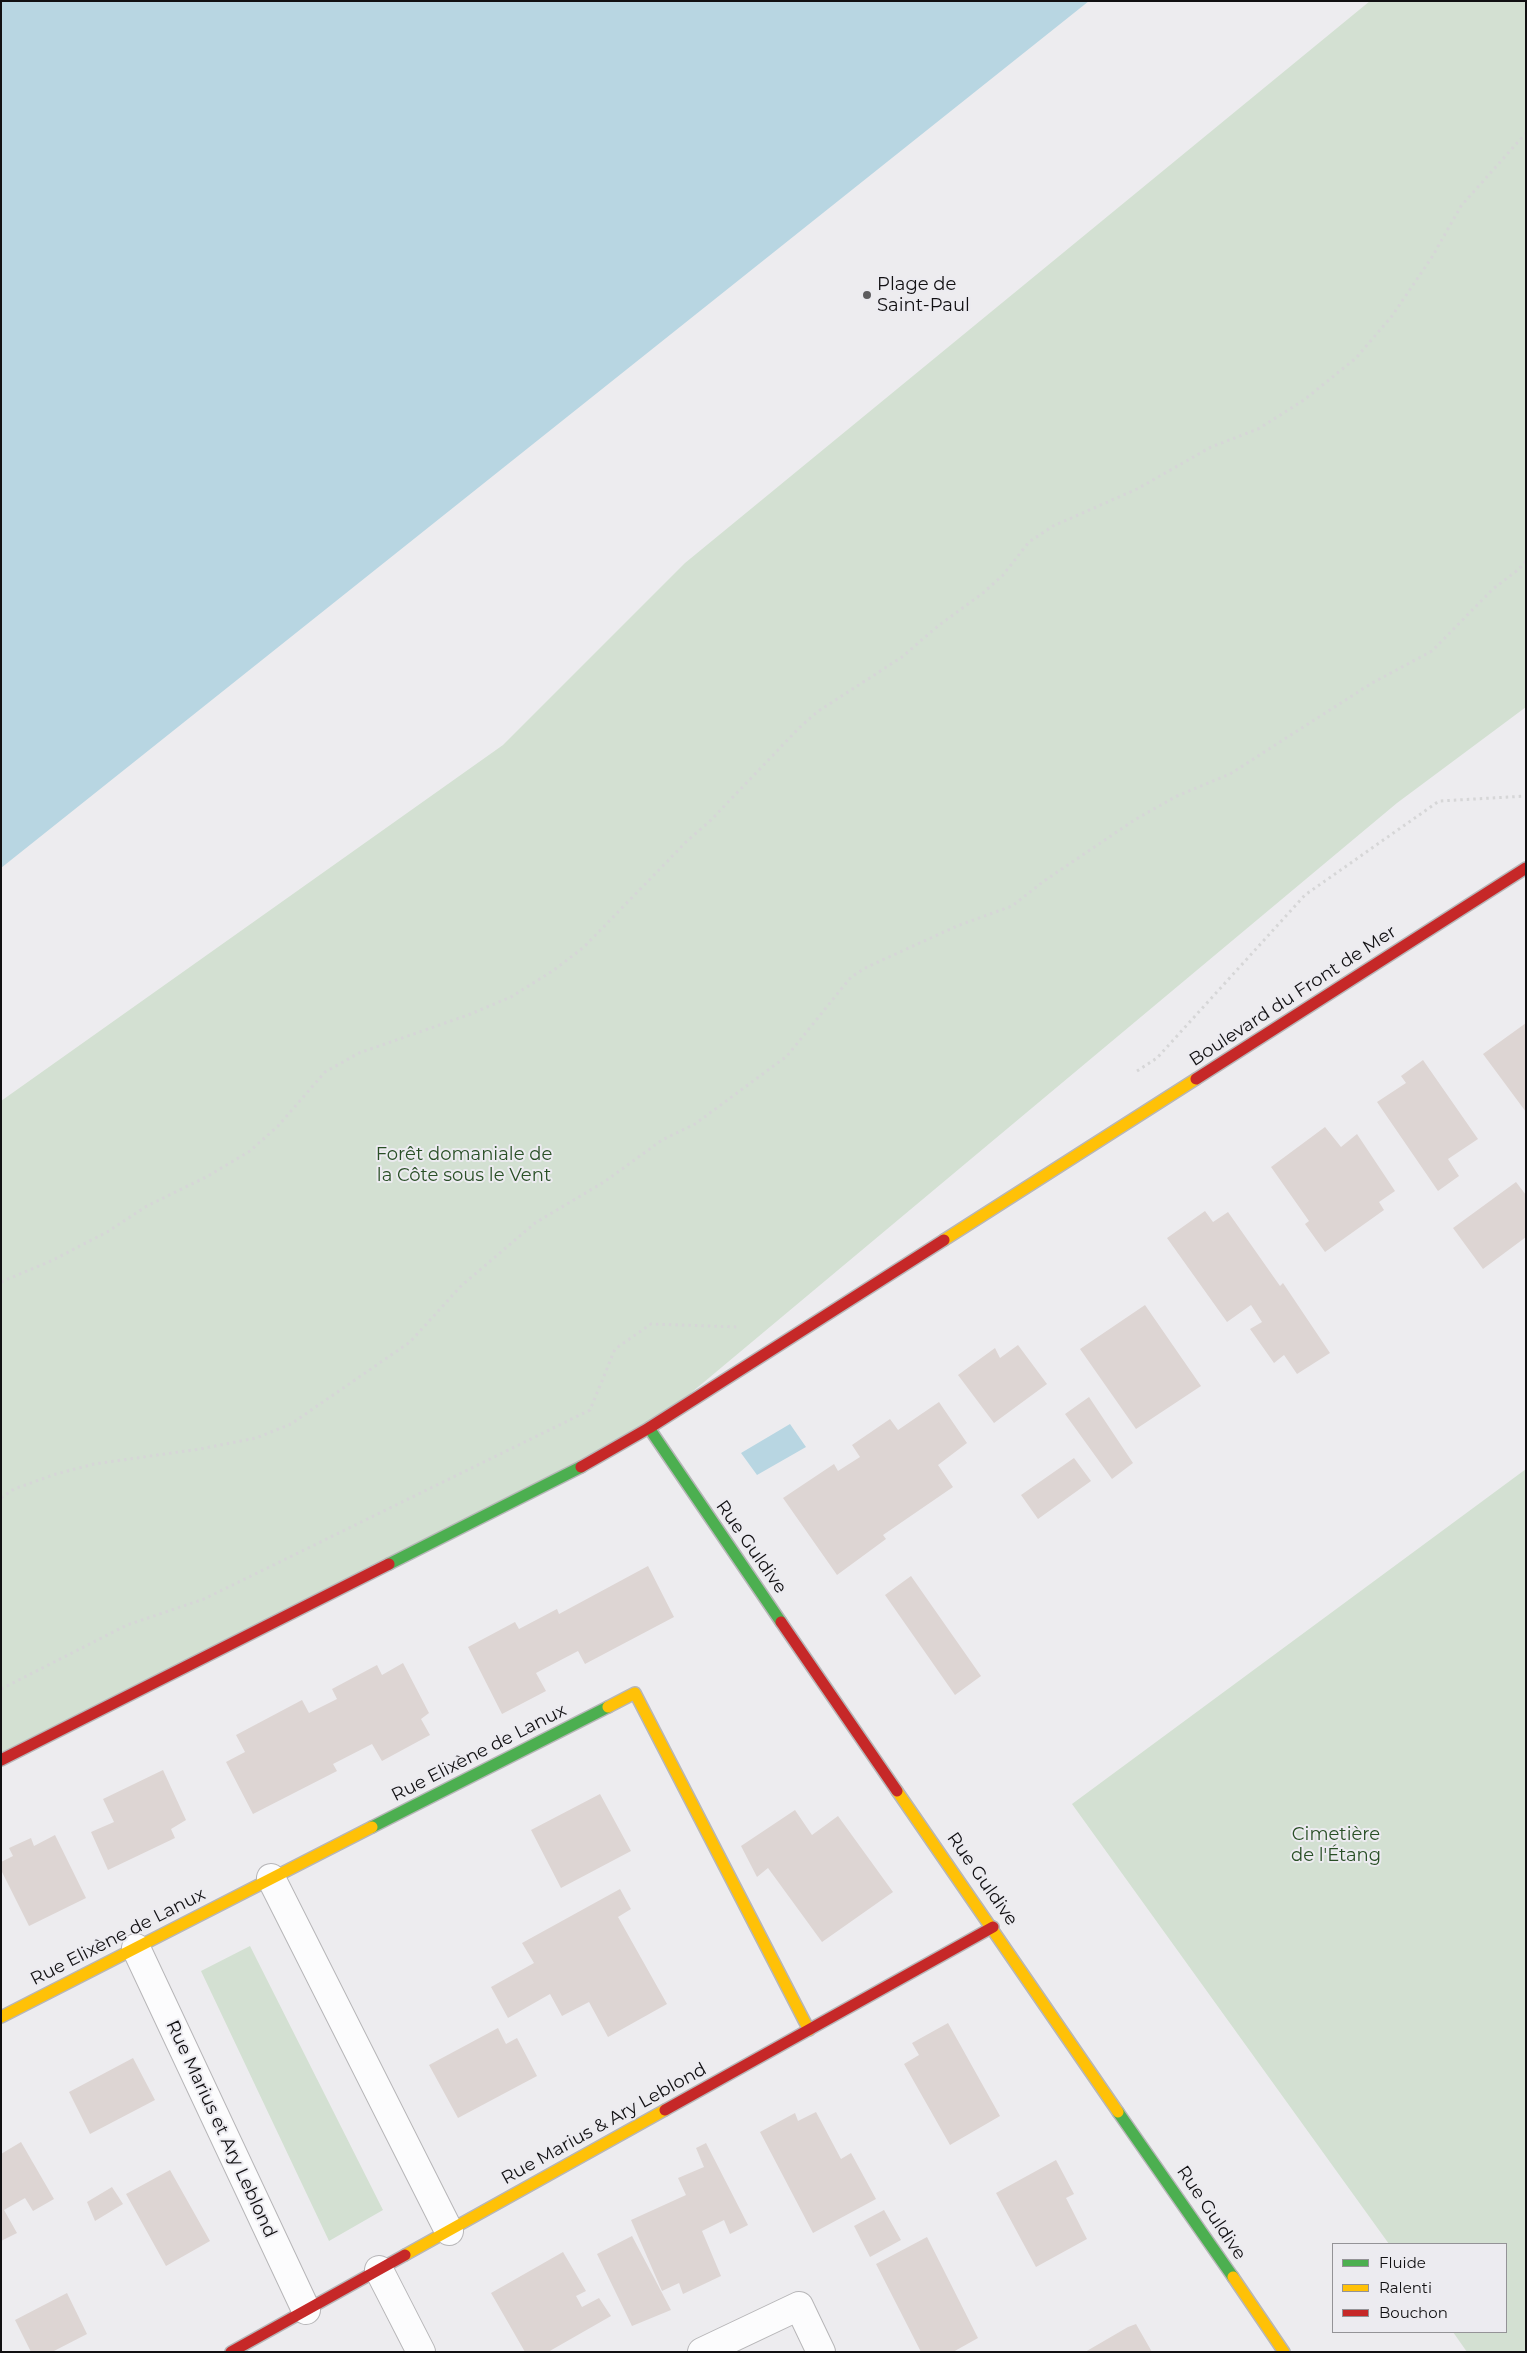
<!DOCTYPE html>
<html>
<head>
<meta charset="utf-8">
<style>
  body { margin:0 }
  #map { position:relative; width:1527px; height:2353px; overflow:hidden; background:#edecef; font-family:Montserrat,sans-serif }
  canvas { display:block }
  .frame { position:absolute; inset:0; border:2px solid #111012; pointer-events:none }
  .legend { position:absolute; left:1332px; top:2243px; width:175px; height:90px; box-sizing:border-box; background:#ecebf0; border:1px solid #949397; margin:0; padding:6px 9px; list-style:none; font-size:15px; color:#111012 }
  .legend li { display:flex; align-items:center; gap:10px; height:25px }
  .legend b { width:25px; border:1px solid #949397 }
</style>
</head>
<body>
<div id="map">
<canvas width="1527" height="2353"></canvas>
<div class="frame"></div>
<ul class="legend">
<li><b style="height:6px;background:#4caf50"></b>Fluide</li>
<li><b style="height:6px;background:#ffc107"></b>Ralenti</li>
<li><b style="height:6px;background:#c62828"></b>Bouchon</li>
</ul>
</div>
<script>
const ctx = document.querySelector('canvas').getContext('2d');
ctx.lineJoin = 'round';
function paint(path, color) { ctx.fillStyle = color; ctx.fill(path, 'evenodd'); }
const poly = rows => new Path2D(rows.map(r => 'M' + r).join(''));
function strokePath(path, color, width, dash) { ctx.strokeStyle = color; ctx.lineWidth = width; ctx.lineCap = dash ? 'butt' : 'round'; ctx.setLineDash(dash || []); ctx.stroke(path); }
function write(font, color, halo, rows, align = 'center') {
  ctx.font = font + ' Montserrat,sans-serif'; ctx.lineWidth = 4; ctx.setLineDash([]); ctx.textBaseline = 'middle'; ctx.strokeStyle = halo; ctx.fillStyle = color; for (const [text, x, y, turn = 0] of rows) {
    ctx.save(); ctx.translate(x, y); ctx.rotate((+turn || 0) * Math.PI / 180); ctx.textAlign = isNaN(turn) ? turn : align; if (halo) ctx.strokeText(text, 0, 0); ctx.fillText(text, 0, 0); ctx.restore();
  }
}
const green = poly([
  [1370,1,1526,1,1526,707,1397,803,649,1428,1,1760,1,1101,503,745,685,563],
  [1526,1469,1526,2352,1467,2352,1453,2332,1506,2332,1506,2244,1389,2244,1072,1804],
  [250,1946,383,2210,329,2241,201,1971]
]);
const water = poly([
  [1,1,1089,1,1,868],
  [790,1424,806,1447,757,1475,741,1453]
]);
const building = poly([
  [1526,1023,1526,1112,1483,1054],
  [1423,1060,1478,1139,1448,1159,1459,1176,1438,1191,1377,1102,1406,1083,1401,1076],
  [1325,1127,1341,1147,1357,1134,1395,1191,1379,1202,1384,1210,1325,1252,1305,1224,1309,1221,1271,1167],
  [1516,1182,1526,1195,1526,1237,1483,1269,1453,1228],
  [1205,1211,1213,1222,1228,1212,1280,1286,1283,1283,1330,1353,1297,1374,1284,1355,1274,1363,1250,1329,1262,1322,1251,1305,1227,1322,1167,1238],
  [1145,1305,1201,1386,1136,1429,1080,1349],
  [1018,1345,1047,1384,994,1423,958,1375,995,1348,1000,1358],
  [1089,1397,1133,1463,1112,1479,1065,1414],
  [939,1402,967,1443,938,1465,953,1487,883,1535,886,1539,837,1575,783,1498,834,1464,838,1471,860,1457,852,1445,890,1419,898,1430],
  [1074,1458,1091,1481,1038,1519,1021,1495],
  [648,1566,674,1617,585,1664,578,1651,536,1673,546,1691,502,1714,468,1647,515,1622,519,1629,557,1609,559,1614],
  [911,1576,981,1676,955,1695,885,1595],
  [403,1663,429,1713,421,1719,430,1735,382,1761,372,1744,333,1764,337,1771,253,1814,226,1762,245,1752,236,1735,302,1700,309,1713,337,1699,332,1689,377,1665,382,1675],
  [163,1770,186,1820,171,1829,175,1838,108,1870,91,1832,114,1822,103,1799],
  [600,1794,631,1851,561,1888,531,1830],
  [795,1810,812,1835,838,1816,893,1892,822,1942,768,1868,757,1877,741,1846],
  [55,1835,86,1898,29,1926,1,1870,1,1862,13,1856,9,1848,31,1838,34,1846],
  [620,1889,631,1909,618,1917,667,2004,608,2037,589,2002,562,2016,550,1994,508,2018,491,1987,534,1963,522,1943],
  [948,2023,1000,2116,950,2145,904,2064,919,2055,912,2043],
  [498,2028,506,2044,517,2038,537,2076,458,2118,429,2065],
  [133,2058,155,2100,90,2134,69,2092],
  [816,2112,841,2159,851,2153,876,2199,813,2233,760,2132,795,2113,798,2121],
  [21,2142,54,2199,33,2211,25,2198,4,2210,17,2233,1,2241,1,2154],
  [706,2143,748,2225,730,2234,724,2220,702,2231,721,2276,683,2294,679,2283,662,2291,631,2220,686,2195,678,2178,704,2167,696,2148],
  [1056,2160,1074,2194,1066,2198,1087,2239,1036,2267,996,2193],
  [170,2170,210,2241,166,2266,126,2194],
  [112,2187,123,2204,95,2221,87,2202],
  [884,2210,901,2240,870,2257,854,2226],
  [632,2236,671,2310,632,2326,597,2254],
  [927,2237,978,2338,953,2352,921,2352,876,2264],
  [563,2252,586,2291,576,2296,582,2307,599,2298,611,2316,548,2352,525,2352,491,2293],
  [67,2293,87,2334,52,2352,31,2352,15,2320],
  [1136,2324,1152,2352,1085,2352,1128,2327]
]);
const path = poly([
  [1137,1071,1157,1058,1305,895,1439,801,1526,796],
  [1,1282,53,1260,107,1232,147,1206,208,1176,250,1151,278,1126,325,1072,359,1053,468,1015,511,997,554,970,584,947,687,841,711,820,799,728,817,712,902,657,938,626,983,593,1003,575,1029,542,1053,526,1137,489,1211,447,1258,429,1304,400,1356,358,1392,316,1432,257,1461,206,1526,133],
  [1,1498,14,1489,56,1474,94,1464,200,1449,256,1438,291,1424,410,1342,461,1286,535,1223,604,1182,662,1140,695,1124,787,1056,851,977,867,967,957,926,1012,906,1044,881,1136,819,1177,796,1230,774,1372,683,1432,651,1493,589,1519,569,1526,561],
  [1,1689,127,1625,204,1599,590,1410,615,1349,651,1324,739,1327]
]);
const street = poly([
  [271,1878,449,2231],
  [136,1948,306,2310],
  [379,2270,421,2352],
  [702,2352,799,2306,821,2352]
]);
const fast = poly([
  [649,1428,781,1622],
  [389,1564,581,1467],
  [372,1827,608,1707],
  [1118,2112,1233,2277]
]);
const slow = poly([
  [944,1240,1196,1079],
  [608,1707,635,1693,809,2030],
  [897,1791,1118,2112],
  [1,2017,372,1827],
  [405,2255,665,2110],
  [1233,2277,1284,2352]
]);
const jam = poly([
  [1196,1079,1526,868],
  [581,1467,649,1428,944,1240],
  [781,1622,897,1791],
  [1,1760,389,1564],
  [665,2110,993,1927],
  [231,2352,405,2255]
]);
const markers = [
  [867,295,5,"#5e5d5f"]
];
const poiNames = [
  ["Plage de",877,285],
  ["Saint-Paul",877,306]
];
const streetNames = [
  ["Boulevard du Front de Mer",1293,996,-33],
  ["Rue Guldive",751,1547,55],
  ["Rue Elixène de Lanux",479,1753,-27],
  ["Rue Guldive",982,1879,55],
  ["Rue Elixène de Lanux",118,1937,-27],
  ["Rue Marius & Ary Leblond",604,2124,-29],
  ["Rue Marius et Ary Leblond",221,2129,65],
  ["Rue Guldive",1211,2213,56]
];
const parkNames = [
  ["Forêt domaniale de",464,1155],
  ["la Côte sous le Vent",464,1176],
  ["Cimetière",1336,1835],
  ["de l'Étang",1336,1856]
];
paint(green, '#d3e0d2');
paint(water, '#b8d6e2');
paint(building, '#ddd5d3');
strokePath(street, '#b7b6b8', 30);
strokePath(fast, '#b7b6b8', 14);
strokePath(slow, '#b7b6b8', 14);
strokePath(jam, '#b7b6b8', 14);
strokePath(path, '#d6d6d7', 3, [2.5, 4]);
strokePath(street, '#fcfcfd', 28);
strokePath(fast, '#4caf50', 11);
strokePath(slow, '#ffc107', 11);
strokePath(jam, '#c62828', 11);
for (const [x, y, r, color] of markers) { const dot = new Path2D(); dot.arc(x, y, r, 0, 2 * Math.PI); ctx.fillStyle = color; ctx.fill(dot); strokePath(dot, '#ecebf0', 2); }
write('18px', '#111012', '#ecebf0', poiNames, 'left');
write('18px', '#111012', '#ecebf0', streetNames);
write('18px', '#294f26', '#ecebf0', parkNames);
</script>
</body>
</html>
